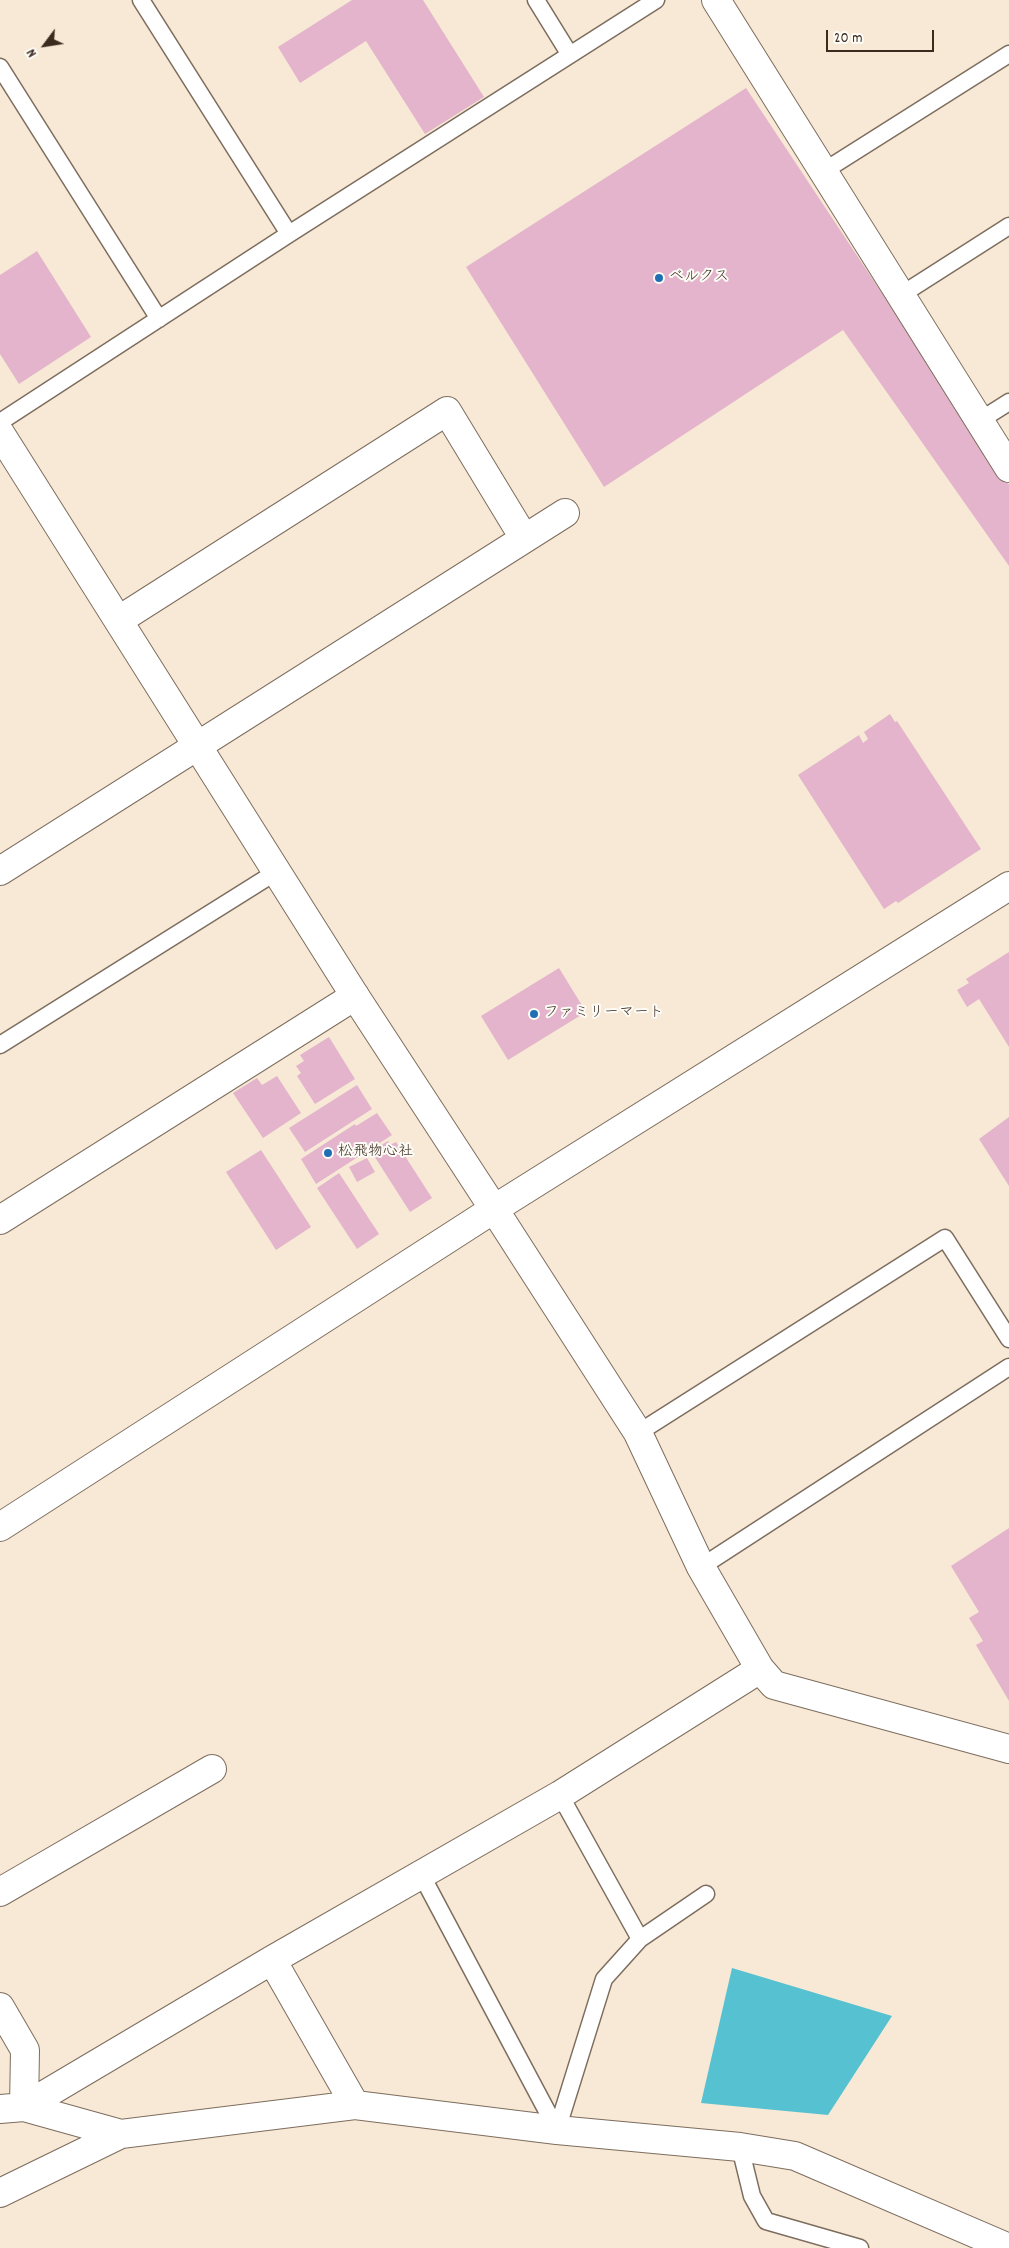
<!DOCTYPE html>
<html>
<head>
<meta charset="utf-8">
<style>
  body { margin:0 }
  #map { position:relative; width:1009px; height:2248px; overflow:hidden; background:#f7e9d5; font-family:Dekko,sans-serif }
  canvas { display:block }
  .north { position:absolute; left:20px; top:20px; width:50px; height:50px; -webkit-text-stroke:4px #fdfcf7; paint-order:stroke; rotate:239deg; font-size:14px; font-weight:700; line-height:20px; text-align:center; color:#3b2a1e }
  .north::after { content:''; display:block; margin:auto; width:18px; height:22px; background:#3b2a1e; clip-path:polygon(50% 0,100% 100%,50% 72%,0 100%) }
  .scale { position:absolute; left:826px; top:30px; width:108px; height:22px; box-sizing:border-box; border:2px solid #3b2a1e; border-top:0; padding-left:6px; font-size:15px; line-height:18px; white-space:nowrap; color:#3b2a1e; -webkit-text-stroke:4px #fdfcf7; paint-order:stroke }
</style>
</head>
<body>
<div id="map">
<canvas width="1009" height="2248"></canvas>
<div class="north">N</div>
<div class="scale">20 m</div>
</div>
<script>
const ctx = document.querySelector('canvas').getContext('2d');
ctx.lineJoin = 'round';
function paint(path, color) { ctx.fillStyle = color; ctx.fill(path, 'evenodd'); }
const poly = rows => new Path2D(rows.map(r => 'M' + r).join(''));
function strokePath(path, color, width, dash) { ctx.strokeStyle = color; ctx.lineWidth = width; ctx.lineCap = dash ? 'butt' : 'round'; ctx.setLineDash(dash || []); ctx.stroke(path); }
function write(font, color, halo, rows, align = 'center') {
  ctx.font = font + ' Dekko,"Klee One",sans-serif'; ctx.lineWidth = 4; ctx.setLineDash([]); ctx.textBaseline = 'middle'; ctx.strokeStyle = halo; ctx.fillStyle = color; for (const [text, x, y, turn = 0] of rows) {
    ctx.save(); ctx.translate(x, y); ctx.rotate((+turn || 0) * Math.PI / 180); ctx.textAlign = isNaN(turn) ? turn : align; if (halo) ctx.strokeText(text, 0, 0); ctx.fillText(text, 0, 0); ctx.restore();
  }
}
const water = poly([
  [732,1968,892,2016,828,2115,701,2103]
]);
const building = poly([
  [352,0,423,0,484,97,425,134,366,41,300,83,278,47],
  [746,88,1009,485,1009,566,843,330,604,487,466,267],
  [37,251,91,337,19,384,0,354,0,275],
  [890,714,895,722,897,721,981,849,898,903,896,901,884,909,798,775,859,735,863,743,868,739,864,732],
  [1009,952,1009,1047,979,999,967,1007,957,990,969,983,966,979],
  [559,968,586,1012,508,1060,481,1016],
  [329,1037,355,1079,315,1104,297,1076,301,1073,296,1066,304,1061,300,1055],
  [277,1076,301,1113,263,1138,233,1093,257,1078,262,1085],
  [357,1085,372,1109,305,1152,289,1128],
  [377,1113,392,1135,316,1184,301,1159,355,1124,356,1126],
  [1009,1117,1009,1186,979,1139],
  [388,1141,390,1145,396,1142,432,1198,410,1212,371,1151],
  [261,1150,311,1227,276,1250,226,1172],
  [367,1158,375,1172,357,1182,349,1167],
  [339,1173,379,1234,357,1249,317,1188],
  [1009,1528,1009,1701,976,1645,983,1641,969,1618,979,1612,951,1566]
]);
const service = poly([
  [141,0,289,234],
  [536,0,570,55],
  [0,67,159,319],
  [824,171,1009,54],
  [901,295,1009,226],
  [979,421,1009,402],
  [0,422,289,234,656,0],
  [0,1045,276,872],
  [638,1433,945,1238,1009,1339],
  [701,1567,1009,1367],
  [560,1795,640,1939],
  [421,1874,557,2130],
  [557,2130,604,1979,640,1939,706,1894],
  [740,2147,752,2196,766,2221,860,2248]
]);
const minor = poly([
  [716,0,1009,468],
  [119,620,447,411,524,538],
  [0,871,565,513],
  [494,1209,638,1433,701,1567,760,1669,774,1685,1009,1749],
  [0,1220,355,996],
  [0,1892,212,1769],
  [272,1960,355,2105],
  [0,2007,25,2050,24,2107],
  [24,2107,272,1960,560,1795,760,1669],
  [0,2109,24,2107,121,2134,355,2105,557,2130,740,2147,795,2156,1009,2248],
  [0,2193,121,2134]
]);
const tertiary = poly([
  [0,433,355,996,494,1209],
  [0,1527,494,1209,1009,886]
]);
const markers = [
  [659,278,5,"#1f6fb2"],
  [534,1014,5,"#1f6fb2"],
  [328,1153,5,"#1f6fb2"]
];
const poiNames = [
  ["ベルクス",669,278],
  ["ファミリーマート",544,1014],
  ["松飛物心社",338,1153]
];
paint(water, '#56c1d1');
paint(building, '#e3b4cb');
strokePath(service, '#7d6d5e', 19);
strokePath(minor, '#7d6d5e', 30);
strokePath(tertiary, '#7d6d5e', 30);
strokePath(service, '#fff', 16);
strokePath(minor, '#fff', 28);
strokePath(tertiary, '#fff', 28);
for (const [x, y, r, color] of markers) { const dot = new Path2D(); dot.arc(x, y, r, 0, 2 * Math.PI); ctx.fillStyle = color; ctx.fill(dot); strokePath(dot, '#fdfcf7', 2); }
write('15px', '#3b2a1e', '#fdfcf7', poiNames, 'left');
</script>
</body>
</html>
